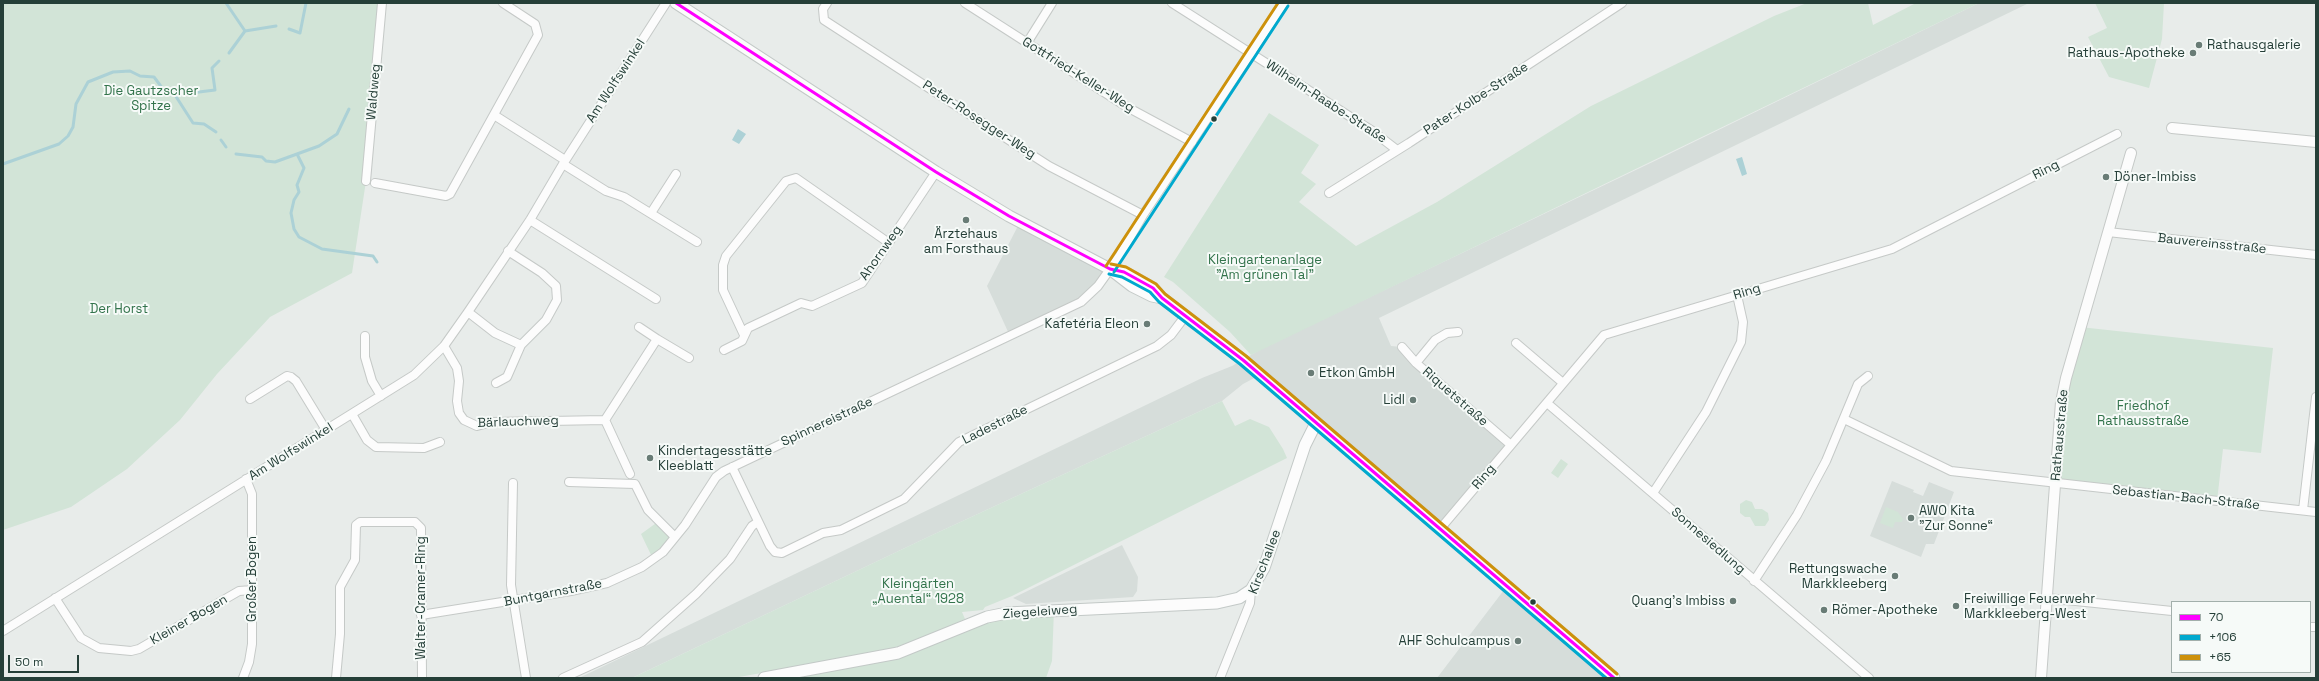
<!DOCTYPE html>
<html>
<head>
<meta charset="utf-8">
<style>
  body { margin:0 }
  #map { position:relative; width:2319px; height:681px; overflow:hidden; background:#e8ecea; font-family:"Space Grotesk",sans-serif }
  canvas { display:block }
  .frame { position:absolute; inset:0; border:4px solid #253f38; pointer-events:none }
  .legend { position:absolute; left:2171px; top:601px; width:140px; height:72px; box-sizing:border-box; background:#f6faf8; border:1px solid #a2afab; margin:0; padding:5px 7px; list-style:none; font-size:12px; color:#253f38 }
  .legend li { display:flex; align-items:center; gap:8px; height:20px }
  .legend b { width:20px; border:1px solid #a2afab }
  .scale { position:absolute; left:8px; top:655px; width:71px; height:18px; box-sizing:border-box; border:2px solid #253f38; border-top:0; padding-left:5px; font-size:12px; line-height:14px; white-space:nowrap; color:#253f38; -webkit-text-stroke:3px #f6faf8; paint-order:stroke }
</style>
</head>
<body>
<div id="map">
<canvas width="2319" height="681"></canvas>
<div class="frame"></div>
<ul class="legend">
<li><b style="height:5px;background:#f0f"></b>70</li>
<li><b style="height:5px;background:#00a9ce"></b>+106</li>
<li><b style="height:5px;background:#cd910b"></b>+65</li>
</ul>
<div class="scale">50 m</div>
</div>
<script>
const ctx = document.querySelector('canvas').getContext('2d');
ctx.lineJoin = 'round';
function paint(path, color) { ctx.fillStyle = color; ctx.fill(path, 'evenodd'); }
const poly = rows => new Path2D(rows.map(r => 'M' + r).join(''));
function strokePath(path, color, width, dash) { ctx.strokeStyle = color; ctx.lineWidth = width; ctx.lineCap = dash ? 'butt' : 'round'; ctx.setLineDash(dash || []); ctx.stroke(path); }
function write(font, color, halo, rows, align = 'center') {
  ctx.font = font + ' "Space Grotesk",sans-serif'; ctx.lineWidth = 4; ctx.setLineDash([]); ctx.textBaseline = 'middle'; ctx.strokeStyle = halo; ctx.fillStyle = color; for (const [text, x, y, turn = 0] of rows) {
    ctx.save(); ctx.translate(x, y); ctx.rotate((+turn || 0) * Math.PI / 180); ctx.textAlign = isNaN(turn) ? turn : align; if (halo) ctx.strokeText(text, 0, 0); ctx.fillText(text, 0, 0); ctx.restore();
  }
}
const built = poly([
  [1979,3,2029,3,1379,318,1391,346,1402,347,1511,445,1440,529,1260,375,1243,384,1222,401,928,537,632,678,579,678,1202,378,1232,366,1263,348,1663,157],
  [1020,222,1110,269,1090,295,1010,336,987,286],
  [1892,481,1914,490,1913,492,1923,496,1929,482,1954,492,1934,544,1926,544,1921,557,1870,536],
  [1122,545,1138,577,1137,591,1133,597,1026,604,1013,598],
  [1507,586,1614,678,1437,678]
]);
const green = poly([
  [3,3,382,3,366,181,352,273,270,317,217,374,180,420,127,469,71,507,3,530],
  [1807,3,1868,3,1873,25,1916,3,1979,3,1251,355,1230,332,1173,282,1164,277,1269,113,1319,145,1301,173,1316,184,1299,202,1356,246,1437,202,1591,106,1774,16],
  [2095,3,2164,3,2162,39,2149,88,2109,77,2088,37,2107,28],
  [2080,327,2273,348,2261,453,2223,449,2217,501,2055,484,2061,402],
  [1222,401,1235,426,1250,419,1269,427,1283,449,1287,458,1012,596,985,607,983,610,962,612,965,619,915,643,865,655,733,678,632,678,928,537],
  [1561,459,1568,464,1558,478,1551,473],
  [1746,500,1752,502,1755,509,1762,509,1768,513,1769,520,1765,526,1755,526,1750,517,1745,517,1740,513,1740,504],
  [1886,507,1898,512,1903,519,1902,522,1895,522,1893,528,1880,523],
  [659,521,675,537,653,559,641,534],
  [1054,610,1052,661,1046,678,764,678,898,653,987,617]
]);
const water = poly([
  [738,129,746,134,739,144,732,140],
  [1742,157,1747,174,1742,176,1736,159]
]);
const stream = poly([
  [226,3,245,31,229,53],
  [289,29,300,33,306,3],
  [245,31,276,26],
  [175,95,215,90,212,68,219,61],
  [221,140,226,147],
  [236,154,262,157,266,161,275,162,297,154,304,168,297,185,299,192,294,200,291,213,294,229,299,237,322,249,373,256,377,262],
  [297,154,319,146,337,134,349,109],
  [3,164,59,144,68,136,73,127,76,104,88,82,113,72,130,71,140,76,154,77,163,89,175,95,193,123,204,124,216,132]
]);
const minor = poly([
  [827,3,823,9,824,20,1049,166,1143,215],
  [965,3,1127,107,1192,142],
  [1172,3,1371,130,1397,150],
  [1027,43,1052,3],
  [494,115,565,160],
  [563,164,606,191,624,197,697,242],
  [366,181,382,3],
  [375,183,446,196,450,194,538,35,535,24,503,3],
  [1329,193,1409,143,1622,3],
  [651,213,676,174],
  [530,220,656,299],
  [2108,232,2316,255],
  [468,312,495,333,521,345,546,320,557,300,556,286,542,273,508,251],
  [744,335,723,290,723,265,726,256,786,181,796,178,889,243],
  [365,336,365,357,372,381,381,396],
  [657,339,689,358],
  [1516,343,1563,383],
  [444,346,457,368,459,381,457,401,459,413,464,420,477,426,492,422,605,420,657,339,639,327],
  [1402,347,1416,363,1511,445],
  [724,350,742,341,748,328,801,303,812,306,862,283,936,172],
  [1416,363,1435,340,1447,333,1458,332],
  [496,383,507,377,521,345],
  [250,399,287,376,291,377,296,381,326,430],
  [1547,403,1869,678],
  [352,414,367,440,376,447,424,448,440,442],
  [1844,419,1951,471,2316,512],
  [605,420,630,474],
  [732,467,770,546,775,552,782,553,823,533,841,530,904,499,959,442,1157,346,1171,335,1186,315],
  [569,482,635,484,648,510,675,537],
  [513,483,511,585,526,678],
  [1653,493,1706,412,1741,342,1743,322,1737,295],
  [2303,510,2316,397],
  [1440,529,1604,335,1892,249,2117,134],
  [1754,581,1797,515,1826,461,1858,384,1868,376],
  [55,598,81,638,99,648,131,651,139,649,239,591,252,590],
  [2047,598,2172,611],
  [421,615,571,591,607,583,642,567,663,552,685,525,716,477,724,471,1081,302,1098,286,1120,255,1143,215,1284,3],
  [2310,627,2316,627],
  [3,631,414,375,444,346,468,312,530,220,563,164,666,3],
  [243,678,249,662,252,644,252,494,246,479],
  [336,678,340,634,340,587,355,560,356,525,360,522,415,522,421,528,422,678],
  [563,678,642,642,696,594,730,559,752,526,758,522],
  [1220,678,1250,603,1251,590]
]);
const tertiary = poly([
  [2172,128,2316,142],
  [2041,678,2061,402,2066,378,2131,153]
]);
const secondary = poly([
  [676,3,936,172,1009,216,1110,269,1124,272,1153,288,1162,298,1243,360,1614,678],
  [1110,269,1132,286,1152,296,1162,298],
  [764,678,898,653,987,617,1007,613,1217,603,1239,598,1251,590,1264,568,1305,445,1316,423]
]);
const bus1 = poly([
  [676,3,936,172,1009,216,1110,269,1124,272,1153,288,1162,298,1243,360,1614,678]
]);
const bus2 = poly([
  [1114,272,1288,6],
  [1109,274,1122,277,1150,292,1159,302,1240,364,1606,678]
]);
const bus3 = poly([
  [1111,264,1126,267,1156,284,1165,294,1246,356,1617,674],
  [1106,266,1278,3]
]);
const markers = [
  [2199,45,4,"#697c76"],
  [2193,53,4,"#697c76"],
  [1214,119,3.5,"#253f38"],
  [2106,177,4,"#697c76"],
  [966,220,4,"#697c76"],
  [1147,324,4,"#697c76"],
  [1311,373,4,"#697c76"],
  [1413,400,4,"#697c76"],
  [650,458,4,"#697c76"],
  [1911,518,4,"#697c76"],
  [1895,576,4,"#697c76"],
  [1733,601,4,"#697c76"],
  [1533,602,3.5,"#253f38"],
  [1956,606,4,"#697c76"],
  [1824,610,4,"#697c76"],
  [1518,641,4,"#697c76"]
];
const poiNames = [
  ["Rathausgalerie",2207,45],
  ["Rathaus-Apotheke",2185,53,"right"],
  ["Döner-Imbiss",2114,177],
  ["Ärztehaus",966,234,"center"],
  ["am Forsthaus",966,249,"center"],
  ["Kafetéria Eleon",1139,324,"right"],
  ["Etkon GmbH",1319,373],
  ["Lidl",1405,400,"right"],
  ["Kindertagesstätte",658,451],
  ["Kleeblatt",658,466],
  ["AWO Kita",1919,511],
  ["\"Zur Sonne“",1919,526],
  ["Rettungswache",1887,569,"right"],
  ["Markkleeberg",1887,584,"right"],
  ["Freiwillige Feuerwehr",1964,599],
  ["Markkleeberg-West",1964,614],
  ["Quang's Imbiss",1725,601,"right"],
  ["Römer-Apotheke",1832,610],
  ["AHF Schulcampus",1510,641,"right"]
];
const streetNames = [
  ["Gottfried-Keller-Weg",1078,75,32],
  ["Am Wolfswinkel",616,81,-57],
  ["Waldweg",374,92,-85],
  ["Pater-Kolbe-Straße",1476,99,-33],
  ["Wilhelm-Raabe-Straße",1326,102,33],
  ["Peter-Rosegger-Weg",979,120,33],
  ["Ring",2046,170,-27],
  ["Bauvereinsstraße",2212,244,6],
  ["Ahornweg",881,253,-55],
  ["Ring",1747,292,-17],
  ["Riquetstraße",1455,397,41],
  ["Bärlauchweg",518,422,-2],
  ["Spinnereistraße",827,422,-25],
  ["Ladestraße",995,425,-27],
  ["Rathausstraße",2060,435,-85],
  ["Am Wolfswinkel",291,452,-32],
  ["Ring",1484,477,-50],
  ["Sebastian-Bach-Straße",2186,498,6],
  ["Sonnesiedlung",1708,541,41],
  ["Kirschallee",1265,562,-69],
  ["Großer Bogen",252,579,-90],
  ["Buntgarnstraße",553,593,-11],
  ["Walter-Cramer-Ring",421,598,-90],
  ["Ziegeleiweg",1040,612,-4],
  ["Kleiner Bogen",189,620,-30]
];
const parkNames = [
  ["Die Gautzscher",151,91],
  ["Spitze",151,106],
  ["Kleingartenanlage",1265,260],
  ["\"Am grünen Tal\"",1265,275],
  ["Der Horst",119,309],
  ["Friedhof",2143,406],
  ["Rathausstraße",2143,421],
  ["Kleingärten",918,584],
  ["„Auental“ 1928",918,599]
];
paint(built, '#d6ddda');
paint(green, '#d2e4d7');
paint(water, '#acd1d6');
strokePath(stream, '#acd1d6', 3);
strokePath(minor, '#c5c9c7', 10);
strokePath(tertiary, '#c5c9c7', 12);
strokePath(secondary, '#c3c9c7', 13);
strokePath(minor, '#fcfcfc', 8);
strokePath(tertiary, '#fcfcfc', 10);
strokePath(secondary, '#fcfcfc', 11);
strokePath(bus1, '#f0f', 3);
strokePath(bus2, '#00a9ce', 3);
strokePath(bus3, '#cd910b', 3);
for (const [x, y, r, color] of markers) { const dot = new Path2D(); dot.arc(x, y, r, 0, 2 * Math.PI); ctx.fillStyle = color; ctx.fill(dot); strokePath(dot, '#f6faf8', 1.5); }
write('13px', '#253f38', '#f6faf8', poiNames, 'left');
write('13px', '#253f38', '#f6faf8', streetNames);
write('13px', '#32734b', '#f6faf8', parkNames);
</script>
</body>
</html>
